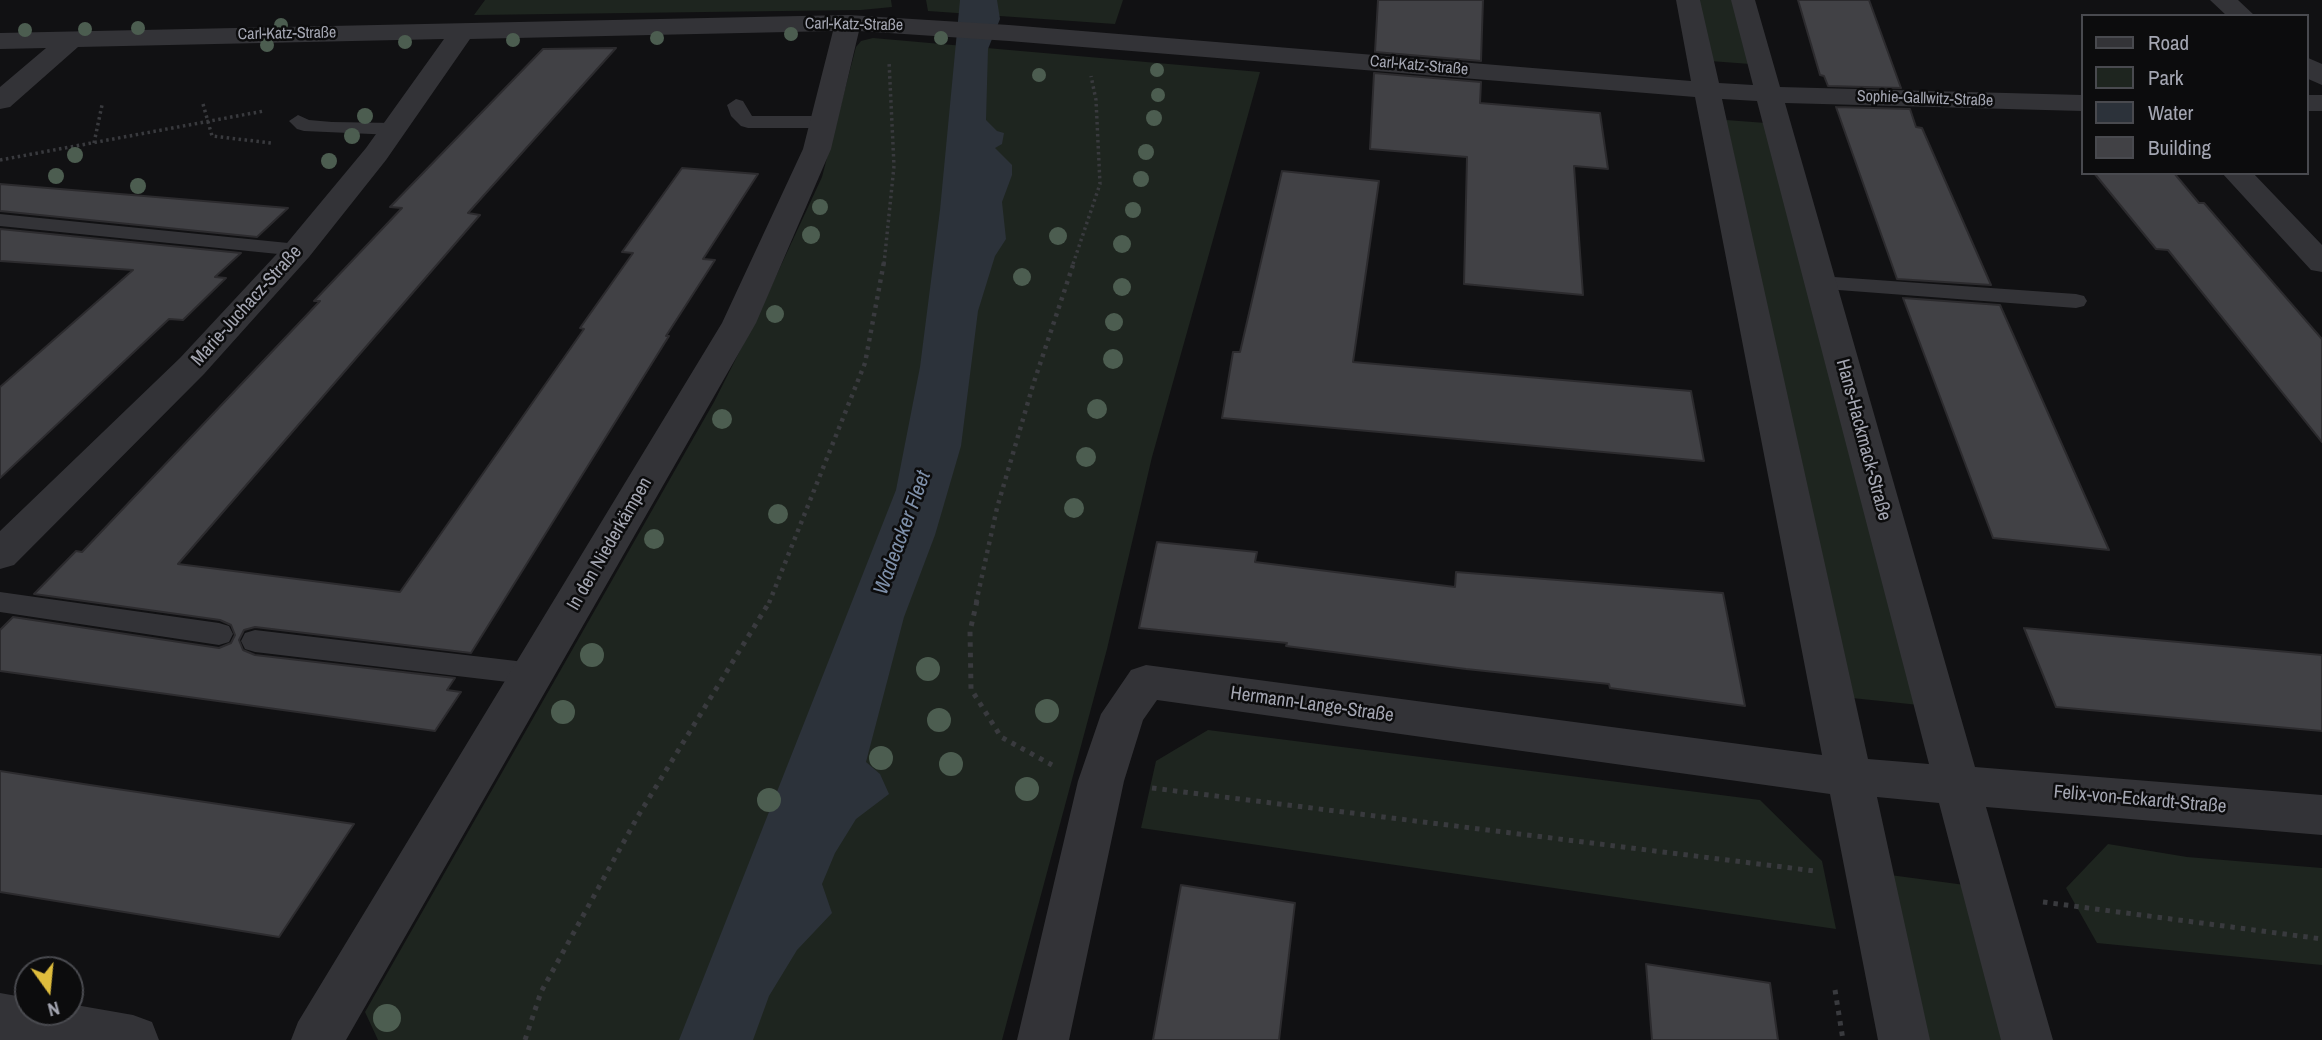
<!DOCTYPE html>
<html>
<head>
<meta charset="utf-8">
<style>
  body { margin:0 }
  #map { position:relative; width:2322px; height:1040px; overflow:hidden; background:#111113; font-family:"Archivo Narrow",sans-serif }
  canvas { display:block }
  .legend { position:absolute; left:2081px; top:14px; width:228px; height:161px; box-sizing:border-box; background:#0c0c0d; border:2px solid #494a4f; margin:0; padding:9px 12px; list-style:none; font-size:21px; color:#a4a6b2 }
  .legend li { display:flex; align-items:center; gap:14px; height:35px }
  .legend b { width:35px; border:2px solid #494a4f }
  .north { position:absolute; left:14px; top:956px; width:70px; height:70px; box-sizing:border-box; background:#0c0c0d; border:2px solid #494a4f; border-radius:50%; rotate:165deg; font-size:19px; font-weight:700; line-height:28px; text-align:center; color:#a4a6b2 }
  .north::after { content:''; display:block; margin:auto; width:24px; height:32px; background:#dfbd3d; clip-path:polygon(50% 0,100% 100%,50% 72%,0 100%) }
</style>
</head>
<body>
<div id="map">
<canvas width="2322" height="1040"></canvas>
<ul class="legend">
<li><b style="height:9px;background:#333337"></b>Road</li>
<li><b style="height:19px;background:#1e251f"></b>Park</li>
<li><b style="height:19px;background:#2c323a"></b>Water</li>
<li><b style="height:19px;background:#414145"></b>Building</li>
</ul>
<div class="north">N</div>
</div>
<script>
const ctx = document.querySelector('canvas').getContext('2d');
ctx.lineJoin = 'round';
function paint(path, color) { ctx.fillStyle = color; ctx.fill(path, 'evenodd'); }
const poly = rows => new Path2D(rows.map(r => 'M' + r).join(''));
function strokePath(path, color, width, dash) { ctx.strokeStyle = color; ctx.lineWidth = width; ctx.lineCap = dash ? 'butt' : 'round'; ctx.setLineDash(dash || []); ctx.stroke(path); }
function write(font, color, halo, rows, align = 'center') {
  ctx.font = font + ' "Archivo Narrow",sans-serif'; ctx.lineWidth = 5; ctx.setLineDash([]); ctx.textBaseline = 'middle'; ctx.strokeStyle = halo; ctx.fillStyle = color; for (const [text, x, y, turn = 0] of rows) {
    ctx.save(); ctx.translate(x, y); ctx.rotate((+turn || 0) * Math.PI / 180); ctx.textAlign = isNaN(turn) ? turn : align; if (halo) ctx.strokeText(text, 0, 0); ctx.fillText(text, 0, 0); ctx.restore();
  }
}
const green = poly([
  [485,0,891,0,892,7,861,10,474,15],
  [926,0,1123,0,1115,24,928,11],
  [1697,0,1733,0,1750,64,1710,61],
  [873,38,1260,72,1152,457,1107,649,1002,1040,378,1040,365,1012,714,402,757,317,822,177,856,47,861,41],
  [1726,120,1766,123,1919,705,1852,698],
  [1208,730,1760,800,1822,861,1836,929,1141,828,1156,761],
  [2108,844,2187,857,2322,868,2322,965,2097,943,2066,888],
  [1890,875,1965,885,2006,1040,1925,1040]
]);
const water = poly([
  [960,0,997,0,1000,19,988,49,986,120,997,131,1004,133,1002,144,995,148,1012,165,1012,175,1002,202,1006,239,995,256,978,311,961,446,935,535,904,617,866,762,880,774,889,794,856,819,835,853,822,884,832,913,797,950,769,996,753,1040,679,1040,896,490,920,367,940,210]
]);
const building = poly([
  [1378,0,1483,0,1481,61,1375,52,1378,0],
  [1798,0,1869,0,1901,88,1828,86,1824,76,1820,75,1798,0],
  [616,48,468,213,480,215,178,564,400,592,584,329,580,328,633,253,622,252,682,168,758,174,703,259,715,260,666,336,669,336,471,653,255,627,244,630,239,640,243,650,255,655,455,678,447,690,461,692,435,731,0,671,0,630,13,617,219,648,231,643,235,635,231,625,220,620,34,594,76,551,82,552,320,301,314,301,402,208,390,207,543,49,616,48],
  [1374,73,1481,82,1480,103,1600,113,1608,169,1574,166,1583,295,1464,284,1467,157,1370,149,1374,73],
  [1836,107,1910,109,1916,127,1922,128,1991,285,1897,279,1836,107],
  [1282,171,1379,181,1353,362,1691,391,1704,461,1222,418,1233,352,1240,352,1282,171],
  [2094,173,2174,173,2199,203,2204,203,2322,339,2322,442,2168,250,2156,249,2094,173],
  [0,184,288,208,257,237,0,211,0,184],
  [0,229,241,253,215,277,226,278,183,320,169,319,0,478,0,387,133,270,0,261,0,229],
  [1903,298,2000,305,2109,550,1993,538,1903,298],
  [1157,542,1257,552,1255,562,1455,587,1456,572,1723,593,1745,706,1610,688,1609,684,1466,669,1286,646,1287,643,1139,628,1157,542],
  [2024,628,2322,655,2322,731,2056,707,2024,628],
  [0,771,90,785,354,824,279,937,0,892,0,771],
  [1181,885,1295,903,1279,1040,1153,1040,1181,885],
  [1646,964,1770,983,1778,1040,1652,1040,1646,964]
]);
const pathFar2 = poly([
  [203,104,212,136,271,143],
  [94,143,102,105],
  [0,160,264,111],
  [884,264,894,166,889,61],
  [1073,264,1100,184,1096,100,1091,76]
]);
const pathFar1 = poly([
  [769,603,865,363,884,262],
  [976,603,997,508,1033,385,1074,262]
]);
const path = poly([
  [977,601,970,631,971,689,1001,737,1052,765],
  [1152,788,1815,871],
  [2043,902,2322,939],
  [1835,990,1843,1040],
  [525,1040,541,992,638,816,770,601]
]);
const lane = poly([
  [736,99,743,101,752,116,824,116,833,122,824,128,748,128,741,126,731,116,727,105,736,99],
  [298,115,309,120,332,122,394,123,404,129,394,135,304,131,297,129,289,121,298,115],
  [0,214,298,244,306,245,309,250,306,255,298,256,0,226,0,214],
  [1820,276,2076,294,2084,296,2087,301,2084,306,2076,308,1812,288,1809,283,1812,278,1820,276],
  [0,592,219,623,229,626,233,634,229,642,219,645,0,612,0,592],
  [255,630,533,663,543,666,548,674,543,682,533,685,255,652,245,649,241,641,245,633,255,630]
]);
const street = poly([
  [1676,0,1700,0,1719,83,1753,85,1731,0,1755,0,1780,87,2082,95,2082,111,1785,103,1975,767,2322,795,2322,835,1986,807,2053,1040,2001,1040,1939,803,1877,797,1930,1040,1878,1040,1830,794,1157,700,1143,720,1124,781,1069,1040,1017,1040,1078,781,1101,714,1131,670,1146,665,1822,755,1695,97,1009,41,859,31,831,149,756,323,346,1040,291,1040,298,1022,722,323,803,149,833,31,470,39,386,160,309,257,204,374,14,565,0,569,0,531,180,358,287,243,366,148,444,39,78,47,10,107,0,109,0,87,46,48,0,49,0,33,848,15,1009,25,1691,81,1676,0],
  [1722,99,1757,101,1929,764,1868,759,1722,99],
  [2210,0,2238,0,2255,16,2227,16,2210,0],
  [2306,57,2322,64,2322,85,2306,78,2306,57],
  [2306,95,2322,95,2322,111,2306,111,2306,95],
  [2222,173,2253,173,2322,245,2322,272,2311,270,2222,173],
  [0,993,28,998,28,1012,70,1012,70,1004,133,1015,152,1022,159,1040,0,1040,0,993]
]);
const trees = [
  [281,25,7],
  [138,28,7],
  [85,29,7],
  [25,30,7],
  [791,34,7],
  [657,38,7],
  [941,38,7],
  [513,40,7],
  [405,42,7],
  [267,45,7],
  [1157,70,7],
  [1039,75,7],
  [1158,95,7],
  [365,116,8],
  [1154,118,8],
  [352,136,8],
  [1146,152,8],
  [75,155,8],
  [329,161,8],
  [56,176,8],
  [1141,179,8],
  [138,186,8],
  [820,207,8],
  [1133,210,8],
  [811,235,9],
  [1058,236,9],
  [1122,244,9],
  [1022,277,9],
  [1122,287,9],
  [775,314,9],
  [1114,322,9],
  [1113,359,10],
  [1097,409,10],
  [722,419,10],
  [1086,457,10],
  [1074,508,10],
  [778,514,10],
  [654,539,10],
  [592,655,12],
  [928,669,12],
  [1047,711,12],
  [563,712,12],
  [939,720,12],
  [881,758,12],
  [951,764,12],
  [1027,789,12],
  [769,800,12],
  [387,1018,14]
];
const farStreetnames = [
  ["Carl-Katz-Straße",854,25,1],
  ["Carl-Katz-Straße",287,34,-1],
  ["Carl-Katz-Straße",1419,66,5],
  ["Sophie-Gallwitz-Straße",1925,99,2]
];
const streetNames = [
  ["Marie-Juchacz-Straße",247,306,-48],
  ["Hans-Hackmack-Straße",1863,440,75],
  ["In den Niederkämpen",610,544,-60],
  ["Hermann-Lange-Straße",1312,705,8],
  ["Felix-von-Eckardt-Straße",2140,800,5]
];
const waterNames = [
  ["Wadeacker Fleet",903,533,-70]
];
paint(green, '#1e251f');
paint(water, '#2c323a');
paint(building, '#414145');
strokePath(building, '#2c2b2e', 2);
strokePath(pathFar2, '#393a3e', 3.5, [2.5, 3.5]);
strokePath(pathFar1, '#393a3e', 4.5, [3.5, 5]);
strokePath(path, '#393a3e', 5, [4.5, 6]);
paint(lane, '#333337');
paint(street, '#333337');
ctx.fillStyle = '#4c5d50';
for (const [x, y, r] of trees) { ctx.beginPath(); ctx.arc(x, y, r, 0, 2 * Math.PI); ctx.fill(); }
write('16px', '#a4a6b2', '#0c0c0d', farStreetnames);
write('19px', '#a4a6b2', '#0c0c0d', streetNames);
write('italic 21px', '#7e90aa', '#0c0c0d', waterNames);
</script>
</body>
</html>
